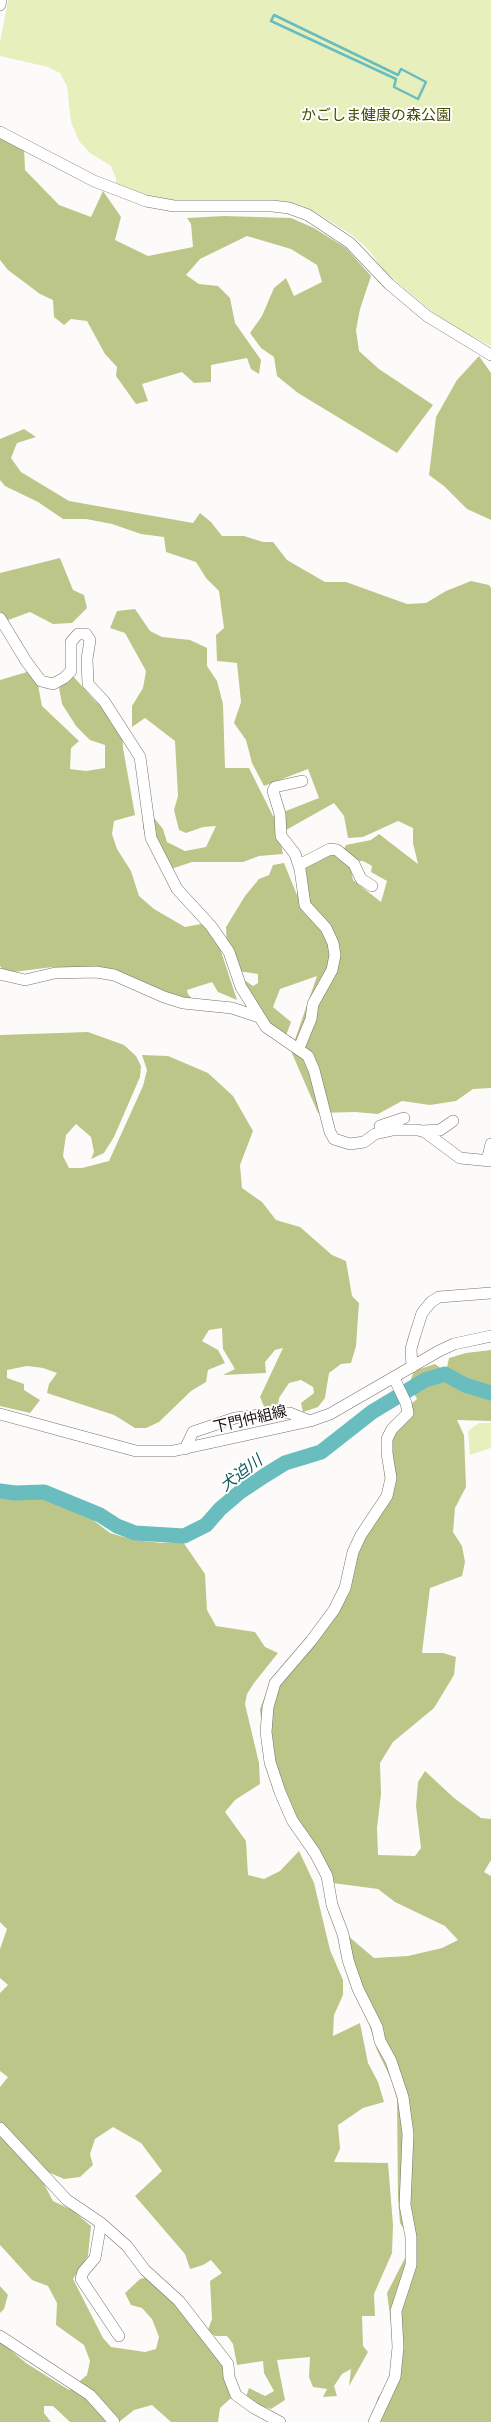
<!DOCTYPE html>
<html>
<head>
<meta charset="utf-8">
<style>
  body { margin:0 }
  canvas { display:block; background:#fdfbfa }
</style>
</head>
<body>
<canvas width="491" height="2422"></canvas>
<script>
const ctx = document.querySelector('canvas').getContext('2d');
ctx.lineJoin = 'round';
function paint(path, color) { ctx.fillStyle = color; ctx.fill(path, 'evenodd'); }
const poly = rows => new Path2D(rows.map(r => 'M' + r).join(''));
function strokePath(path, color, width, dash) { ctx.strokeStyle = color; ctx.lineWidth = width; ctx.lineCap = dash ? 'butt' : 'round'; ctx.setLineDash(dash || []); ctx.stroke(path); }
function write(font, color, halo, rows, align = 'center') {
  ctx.font = font + ' Barlow,"Noto Sans JP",sans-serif'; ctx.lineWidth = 4; ctx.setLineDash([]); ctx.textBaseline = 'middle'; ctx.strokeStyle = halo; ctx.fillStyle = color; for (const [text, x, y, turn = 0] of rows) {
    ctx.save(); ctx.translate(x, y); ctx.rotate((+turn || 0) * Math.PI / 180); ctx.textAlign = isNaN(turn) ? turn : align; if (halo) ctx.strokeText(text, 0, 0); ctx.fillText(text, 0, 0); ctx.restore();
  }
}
const green = poly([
  [8,0,491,0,491,346,452,326,430,310,383,270,369,250,352,235,315,212,300,206,282,201,246,201,201,209,116,195,116,179,111,166,90,153,79,141,71,122,67,86,60,73,48,67,0,56,0,43],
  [479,1423,491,1423,491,1448,470,1455,468,1431]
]);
const forest = poly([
  [0,136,24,148,25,170,59,205,91,217,103,191,121,217,115,240,148,256,193,247,191,224,187,218,224,216,291,218,314,228,346,248,371,276,360,309,356,330,359,351,379,369,433,405,397,453,298,393,277,376,274,357,261,348,250,333,262,316,274,288,286,278,294,296,322,282,317,265,291,249,247,236,200,259,186,275,199,284,218,286,230,298,235,323,261,360,259,374,251,369,247,358,211,365,211,382,194,383,182,372,142,384,148,401,136,404,116,376,117,367,105,354,87,321,71,319,64,325,54,317,53,300,40,294,8,270,0,260],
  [479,356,491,373,491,520,467,509,444,486,429,475,436,417,457,380],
  [24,429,36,437,17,443,11,458,21,472,69,501,193,523,200,513,211,522,222,536,244,536,263,542,273,542,287,560,325,582,346,582,407,604,426,603,446,591,471,581,489,585,491,588,491,1088,473,1089,456,1101,430,1105,402,1101,378,1114,355,1112,318,1113,291,1051,317,976,280,989,273,1007,291,1022,284,1041,276,1036,234,973,253,986,258,983,258,974,238,971,227,952,226,927,245,896,259,879,269,875,273,865,284,863,297,895,297,875,327,850,351,869,353,880,381,902,387,881,371,872,372,866,363,861,349,861,342,853,346,845,371,840,379,834,418,864,413,843,413,828,398,821,363,837,348,838,344,816,334,803,279,834,283,854,259,856,243,862,192,862,165,871,146,839,143,827,142,803,163,829,167,842,185,851,206,847,216,826,203,827,186,833,179,830,174,810,178,796,175,741,145,718,132,727,132,706,143,688,146,671,125,633,110,628,117,611,135,609,150,631,162,637,190,640,207,648,207,666,217,681,223,704,225,768,249,768,273,816,319,798,308,769,264,786,252,763,246,740,234,723,241,702,237,663,217,661,216,635,224,628,219,591,206,578,196,562,166,552,164,537,141,534,112,524,86,519,63,519,38,502,5,486,0,480,0,439],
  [60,558,73,590,84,595,87,608,72,623,53,624,30,612,0,623,0,573],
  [27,672,37,680,42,706,79,741,71,748,70,769,86,771,105,768,105,745,90,740,76,726,62,704,59,688,73,676,96,702,122,720,123,748,135,815,114,821,112,834,117,849,131,871,139,896,154,909,185,927,201,924,215,933,237,1000,218,992,212,982,187,990,188,994,194,1001,74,969,53,967,5,973,0,966,0,680],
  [88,1032,124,1045,136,1056,141,1066,140,1077,114,1137,104,1153,91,1159,94,1152,91,1137,76,1124,66,1135,63,1156,69,1168,82,1168,109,1161,143,1086,147,1070,142,1055,168,1056,208,1073,233,1096,253,1131,240,1165,242,1188,262,1202,276,1220,300,1227,332,1255,346,1261,352,1296,359,1303,356,1346,351,1363,341,1364,329,1373,325,1398,318,1407,303,1412,301,1403,314,1393,313,1387,301,1380,289,1383,279,1398,278,1407,266,1411,260,1397,283,1348,275,1350,265,1362,266,1373,223,1375,235,1369,223,1349,222,1328,209,1330,202,1341,218,1350,225,1363,208,1370,206,1382,191,1391,159,1422,146,1428,135,1428,114,1415,47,1393,49,1384,57,1373,43,1368,27,1366,7,1370,7,1378,24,1384,24,1390,40,1400,30,1413,0,1406,0,1035],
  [491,1350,491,1421,457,1420,464,1435,466,1487,455,1508,453,1532,462,1546,465,1562,462,1576,430,1588,422,1653,443,1653,456,1657,454,1675,434,1708,393,1742,380,1763,381,1794,377,1828,378,1855,415,1856,421,1848,416,1806,418,1782,425,1771,454,1798,481,1818,491,1819,491,1860,484,1872,491,1876,491,2422,371,2422,378,2397,388,2388,392,2366,392,2331,387,2293,406,2256,406,2233,400,2223,398,2199,397,2099,392,2081,377,2050,340,1929,374,1958,408,1956,442,1948,458,1940,445,1926,395,1902,378,1889,325,1882,290,1801,274,1773,263,1738,260,1709,271,1681,341,1602,351,1555,386,1494,383,1451,404,1410,417,1399,409,1384,414,1371,435,1364,446,1372,449,1358,466,1353],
  [43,1489,60,1505,74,1499,93,1520,110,1533,134,1540,162,1543,183,1542,205,1574,207,1610,216,1626,255,1632,265,1647,278,1653,254,1683,247,1694,245,1704,259,1763,260,1784,235,1800,225,1812,246,1841,248,1875,264,1879,280,1871,299,1851,314,1883,330,1950,343,1980,343,1995,334,2015,333,2036,360,2023,368,2063,378,2082,384,2102,363,2108,338,2125,340,2149,334,2162,388,2163,393,2225,392,2253,374,2294,375,2316,362,2316,363,2346,368,2352,349,2386,351,2369,342,2374,334,2386,337,2396,323,2397,327,2389,313,2387,309,2377,310,2357,277,2360,285,2400,271,2409,254,2404,246,2397,249,2388,265,2396,274,2391,264,2373,263,2361,237,2365,233,2344,227,2336,215,2336,208,2330,212,2319,210,2281,222,2273,211,2260,203,2265,190,2269,185,2254,135,2196,162,2171,141,2143,113,2127,95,2139,90,2154,93,2165,80,2177,64,2179,48,2172,44,2184,53,2201,72,2210,91,2226,88,2256,73,2279,103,2338,111,2347,145,2352,156,2349,159,2337,152,2319,142,2308,131,2305,125,2293,140,2279,157,2275,222,2365,231,2398,220,2408,218,2422,171,2422,152,2405,134,2410,119,2422,70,2422,53,2406,44,2406,44,2413,51,2422,0,2422,0,2341,26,2363,69,2390,87,2375,90,2361,84,2345,56,2325,57,2303,48,2286,32,2280,0,2245,0,2087,8,2077,0,2071,0,1993,8,1985,0,1978,0,1949,7,1929,0,1922,0,1494,20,1495],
  [0,2286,8,2295,4,2309,0,2313]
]);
const stream = poly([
  [274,15,398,75,401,69,426,82,418,99,394,87,396,79,271,21,274,15]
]);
const river = poly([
  [0,1491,15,1493,44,1492,100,1515,117,1526,135,1533,184,1536,206,1525,220,1509,240,1492,264,1476,285,1463,321,1452,372,1412,425,1380,445,1374,465,1385,491,1393]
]);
const minor = poly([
  [0,5,1,0],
  [0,132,94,181,146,201,174,206,272,206,289,208,308,215,350,243,389,284,427,316,491,355],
  [0,618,26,661,41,681,53,684,64,678,71,671,71,642,78,634,86,634,90,640,87,659,88,684,104,701,140,757,151,838,177,889,211,926,229,952,241,987,266,1027,308,1056,314,1070,330,1132,334,1139,350,1144,364,1142,375,1134,393,1130,418,1130,425,1132,460,1158,491,1161],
  [299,865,330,849,337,850,354,864,361,879,372,886],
  [0,974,25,980,55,973,96,972,114,975,164,997,183,1003,232,1008,259,1017],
  [299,1048,311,1019,313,1004,332,970,335,955,333,943,326,928,305,905,300,869,295,854,281,836,280,814,273,791,275,787,302,781],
  [380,1126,404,1118],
  [423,1131,440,1130,453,1121],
  [487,1161,491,1144],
  [412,1367,411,1349,415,1335,422,1313,431,1302,439,1297,491,1293],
  [0,1414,136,1451,173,1451,310,1421,330,1414,439,1351,454,1344,491,1336],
  [185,1449,193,1432,235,1418,277,1413,290,1413,310,1421],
  [0,2128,67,2200,101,2223,127,2246,145,2270,179,2301,228,2364,229,2377,236,2395,254,2408,280,2422],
  [101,2223,95,2258,83,2272,81,2279,119,2336],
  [0,2336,90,2395,114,2422],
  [374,2422,395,2377,398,2347,396,2311,411,2265,411,2237,405,2205,408,2134,403,2097,391,2061,380,2041,377,2027,358,1989,348,1960,343,1934,332,1905,327,1876,315,1853,292,1820,280,1792,270,1762,266,1732,268,1707,275,1683,311,1641,334,1610,345,1588,353,1552,361,1535,387,1496,391,1478,387,1453,387,1439,392,1429,408,1413,406,1403,394,1378]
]);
const parkNames = [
  ["かごしま健康の森公園",376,115]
];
const streetNames = [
  ["下門仲組線",250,1419,-13]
];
const waterNames = [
  ["犬迫川",241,1473,-37]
];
paint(green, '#e7efbd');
paint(forest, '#bdc689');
strokePath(stream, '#69bdbe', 2.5);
strokePath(river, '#69bdbe', 15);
strokePath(minor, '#7b706b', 12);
strokePath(minor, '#fff', 11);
write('15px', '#454b00', '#fff', parkNames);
write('15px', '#161210', '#fff', streetNames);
write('italic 16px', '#11595b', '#fff', waterNames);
</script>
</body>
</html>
